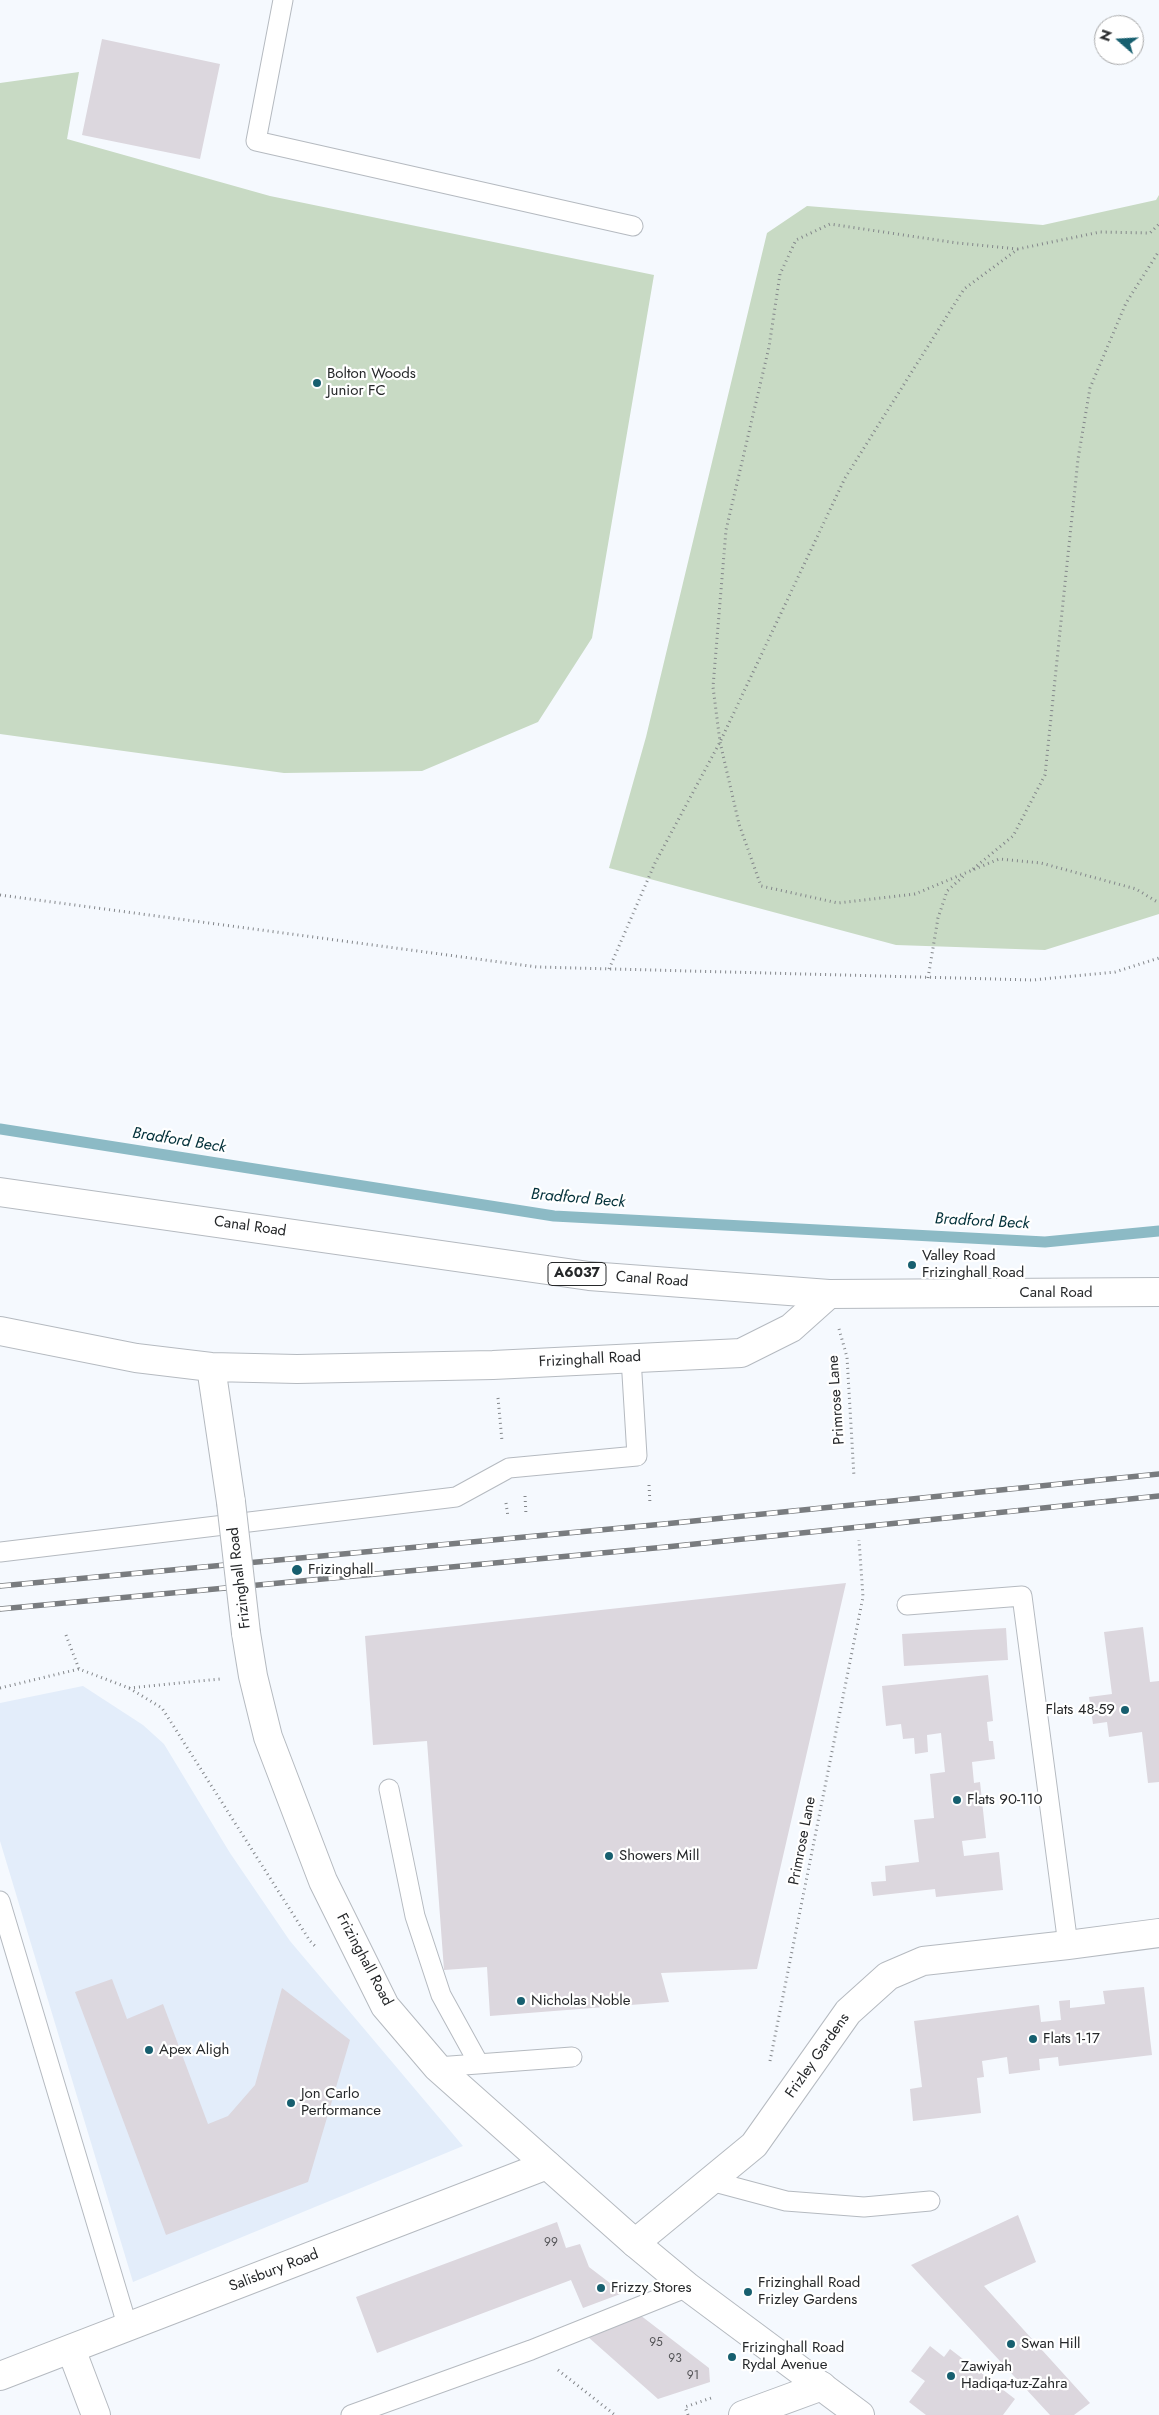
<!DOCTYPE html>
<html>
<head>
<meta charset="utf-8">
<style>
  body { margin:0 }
  #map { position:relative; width:1159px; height:2415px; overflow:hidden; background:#f5f9fe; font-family:Jost,sans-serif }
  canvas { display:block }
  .north { position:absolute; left:1094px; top:15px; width:50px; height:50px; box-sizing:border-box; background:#fff; border:1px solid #a8a9aa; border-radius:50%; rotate:289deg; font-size:14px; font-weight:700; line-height:20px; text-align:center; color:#26282a }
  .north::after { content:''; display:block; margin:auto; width:18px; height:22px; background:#175f6f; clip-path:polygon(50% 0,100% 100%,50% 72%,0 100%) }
</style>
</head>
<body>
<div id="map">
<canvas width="1159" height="2415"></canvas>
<div class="north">N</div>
</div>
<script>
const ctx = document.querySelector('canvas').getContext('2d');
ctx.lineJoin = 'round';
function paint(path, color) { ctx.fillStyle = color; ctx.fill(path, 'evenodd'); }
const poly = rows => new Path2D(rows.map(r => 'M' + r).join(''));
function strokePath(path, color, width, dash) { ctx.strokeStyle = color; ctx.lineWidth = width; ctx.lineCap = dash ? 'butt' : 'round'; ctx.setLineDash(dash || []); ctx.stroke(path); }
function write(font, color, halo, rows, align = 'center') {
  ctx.font = font + ' Jost,sans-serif'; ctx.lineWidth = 4.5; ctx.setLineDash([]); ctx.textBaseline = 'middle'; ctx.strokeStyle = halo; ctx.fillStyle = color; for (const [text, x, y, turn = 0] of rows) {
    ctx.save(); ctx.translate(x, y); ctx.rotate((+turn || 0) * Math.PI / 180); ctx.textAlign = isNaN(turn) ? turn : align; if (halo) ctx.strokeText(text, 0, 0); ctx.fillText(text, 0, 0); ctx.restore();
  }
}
const built = poly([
  [83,1686,143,1725,164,1744,230,1853,290,1941,463,2146,133,2282,0,1841,0,1703]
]);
const green = poly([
  [79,72,67,139,270,196,654,275,592,638,538,722,422,771,284,773,0,734,0,83],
  [1159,195,1159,914,1045,950,896,945,609,868,646,737,767,233,807,206,1043,225,1156,200]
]);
const stream = poly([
  [0,1129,554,1216,1045,1242,1159,1231]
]);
const building = poly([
  [102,39,220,64,200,159,82,135],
  [846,1583,757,1969,661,1973,669,2002,490,2016,487,1967,444,1970,427,1741,373,1745,365,1636],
  [1143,1627,1150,1682,1159,1681,1159,1782,1148,1783,1142,1732,1109,1737,1107,1722,1093,1724,1089,1697,1112,1694,1104,1632],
  [1006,1628,1008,1660,904,1666,902,1634],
  [988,1675,993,1721,987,1722,989,1741,993,1741,995,1759,972,1762,974,1783,980,1782,986,1838,962,1841,964,1856,999,1852,1003,1890,936,1897,935,1889,873,1896,871,1882,886,1881,885,1866,919,1862,914,1820,934,1818,930,1774,945,1772,941,1733,927,1735,928,1752,915,1754,914,1738,903,1739,901,1724,886,1726,882,1686],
  [112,1979,127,2019,163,2004,208,2124,228,2116,255,2085,282,1988,350,2040,308,2182,166,2235,75,1992],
  [1144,1987,1152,2055,1059,2066,1058,2057,1039,2059,1040,2070,1009,2074,1007,2057,982,2061,984,2077,977,2078,981,2113,913,2121,910,2089,922,2087,914,2021,1039,2005,1041,2022,1061,2020,1059,2001,1070,2000,1070,2008,1105,2004,1103,1991],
  [1018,2215,1036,2262,984,2286,1090,2403,1074,2415,1050,2415,911,2265],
  [557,2222,566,2248,580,2244,589,2267,623,2293,583,2308,571,2280,377,2353,356,2297],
  [640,2315,709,2368,710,2382,658,2399,587,2336],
  [930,2346,944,2357,950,2349,1015,2399,1003,2415,926,2415,909,2402,925,2381,911,2371]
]);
const path = poly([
  [1018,249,957,243,830,224,796,240,780,274,769,347,726,530,713,687,720,742,739,824,761,886,838,903,915,894,999,859,1041,863,1136,889,1159,903],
  [973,869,1013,836,1045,775,1078,459,1090,388,1126,303,1159,251],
  [0,895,537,967,1033,980,1115,972,1159,958],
  [609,969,655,863,720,742,845,478,964,289,1018,249,1100,232,1150,233,1159,224],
  [928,978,938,918,947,891,966,874],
  [839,1329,847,1357,854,1477],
  [498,1398,502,1441],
  [649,1485,650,1504],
  [525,1496,526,1515],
  [506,1503,508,1517],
  [66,1635,79,1669,129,1688,162,1708,310,1941,316,1947],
  [0,1688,79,1669],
  [129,1688,220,1679],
  [770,2061,863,1597,859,1540],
  [558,2370,615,2415],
  [688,2415,685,2407,714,2397]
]);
const lane = poly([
  [283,0,256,141,633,226],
  [0,1552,456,1497,509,1468,637,1456,631,1358],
  [907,1605,1022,1596,1068,1945],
  [389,1789,415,1916,441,1995,479,2064],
  [0,1901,128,2328],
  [437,2067,572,2057],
  [711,2181,786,2201,864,2207,930,2201],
  [351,2415,531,2350,688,2287]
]);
const street = poly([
  [635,2243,754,2145,848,2012,888,1976,923,1961,1068,1945,1159,1933],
  [71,2349,96,2415],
  [0,2376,547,2165],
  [743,2415,822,2386]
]);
const secondary = poly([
  [0,1331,136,1358,211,1367,297,1369,493,1365,741,1353,791,1328,829,1294],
  [211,1367,231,1502],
  [246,1633,253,1676,268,1737,323,1881,385,2006,437,2067,635,2243,688,2287,860,2415]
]);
const primary = poly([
  [0,1192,589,1276,829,1294,1159,1292]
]);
const rail = poly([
  [0,1586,664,1524,1159,1474],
  [0,1609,666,1547,1159,1496]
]);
const secondaryBridge = poly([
  [231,1502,246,1633]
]);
const markers = [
  [317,383,5,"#175f6f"],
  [912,1265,5,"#175f6f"],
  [297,1570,6,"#175f6f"],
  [1125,1710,5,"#175f6f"],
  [957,1800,5,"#175f6f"],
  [609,1856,5,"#175f6f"],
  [521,2001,5,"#175f6f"],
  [1033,2039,5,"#175f6f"],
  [149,2050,5,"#175f6f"],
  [291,2103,5,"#175f6f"],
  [601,2288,5,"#175f6f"],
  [748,2292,5,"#175f6f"],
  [1011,2344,5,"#175f6f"],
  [732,2357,5,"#175f6f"],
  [951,2376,5,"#175f6f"]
];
const numberNames = [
  ["99",551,2243],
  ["95",656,2343],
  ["93",675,2359],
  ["91",693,2376]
];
const shields = [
  [577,1274,58]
];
const shieldNames = [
  ["A6037",577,1274]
];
const poiNames = [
  ["Bolton Woods",327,374],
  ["Junior FC",327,391],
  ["Valley Road",922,1256],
  ["Frizinghall Road",922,1273],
  ["Frizinghall",308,1570],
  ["Flats 48-59",1115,1710,"right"],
  ["Flats 90-110",967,1800],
  ["Showers Mill",619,1856],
  ["Nicholas Noble",531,2001],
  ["Flats 1-17",1043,2039],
  ["Apex Aligh",159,2050],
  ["Jon Carlo",301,2094],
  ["Performance",301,2111],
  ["Frizinghall Road",758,2283],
  ["Frizley Gardens",758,2300],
  ["Frizzy Stores",611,2288],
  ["Swan Hill",1021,2344],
  ["Frizinghall Road",742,2348],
  ["Rydal Avenue",742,2365],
  ["Zawiyah",961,2367],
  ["Hadiqa-tuz-Zahra",961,2384]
];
const streetNames = [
  ["Canal Road",250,1227,8],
  ["Canal Road",652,1280,4],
  ["Canal Road",1056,1293],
  ["Frizinghall Road",590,1360,-3],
  ["Primrose Lane",837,1400,-94],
  ["Frizinghall Road",240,1578,-97],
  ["Primrose Lane",803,1841,-79],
  ["Frizinghall Road",364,1960,62],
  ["Frizley Gardens",818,2056,-55],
  ["Salisbury Road",274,2271,-21]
];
const waterNames = [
  ["Bradford Beck",179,1141,9],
  ["Bradford Beck",578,1199,5],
  ["Bradford Beck",982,1222,3]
];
paint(built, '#e3edfa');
paint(green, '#c8dac4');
strokePath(stream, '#8cbac5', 11);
paint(building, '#dcd7de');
strokePath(lane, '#b5bac0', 21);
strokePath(street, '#b5bac0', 30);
strokePath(secondary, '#b5bac0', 30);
strokePath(primary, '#b5bac0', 30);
strokePath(path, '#83868a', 3, [1, 4]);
strokePath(lane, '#fff', 19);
strokePath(street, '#fff', 28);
strokePath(secondary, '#fff', 28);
strokePath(primary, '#fff', 28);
strokePath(rail, '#797c7f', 5.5);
strokePath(rail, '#fff', 4, [11]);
strokePath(secondaryBridge, '#b5bac0', 30, []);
strokePath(secondaryBridge, '#fff', 28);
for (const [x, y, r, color] of markers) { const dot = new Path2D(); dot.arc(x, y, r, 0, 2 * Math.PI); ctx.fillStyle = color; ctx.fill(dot); strokePath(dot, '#fff', 2); }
write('12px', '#545457', null, numberNames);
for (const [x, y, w] of shields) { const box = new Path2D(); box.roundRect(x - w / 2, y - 11.5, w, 23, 4); ctx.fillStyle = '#fff'; ctx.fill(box); strokePath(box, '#26282a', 1); }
write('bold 14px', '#26282a', null, shieldNames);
write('15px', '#26282a', '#fff', poiNames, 'left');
write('15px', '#26282a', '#fff', streetNames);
write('italic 16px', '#023039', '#fff', waterNames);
</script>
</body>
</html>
